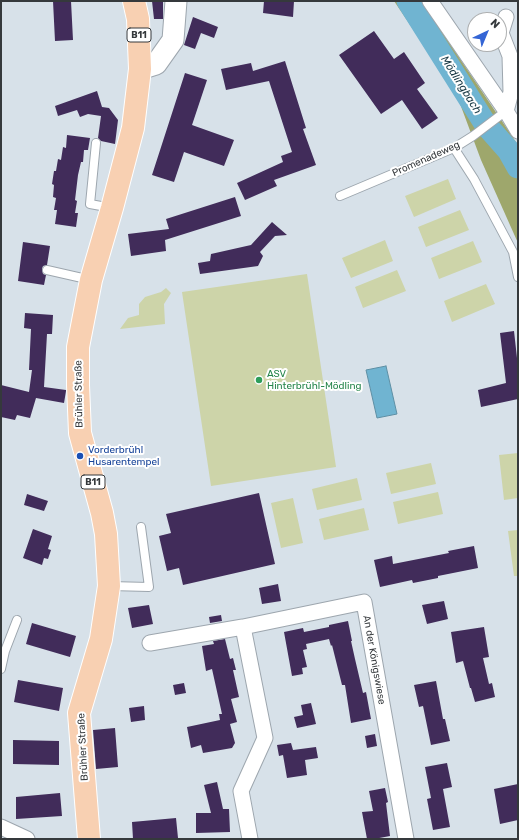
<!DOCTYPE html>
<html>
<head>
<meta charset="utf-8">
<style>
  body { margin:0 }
  #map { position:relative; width:519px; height:840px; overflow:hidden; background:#d7e1e9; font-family:Rubik,sans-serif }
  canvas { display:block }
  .frame { position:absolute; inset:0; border:2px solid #35393c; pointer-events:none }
  .north { position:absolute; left:467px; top:12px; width:40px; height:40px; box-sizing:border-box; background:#fff; border:1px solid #aeb0b1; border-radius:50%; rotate:44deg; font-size:11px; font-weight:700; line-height:16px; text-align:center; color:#35393c }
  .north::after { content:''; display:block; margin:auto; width:14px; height:18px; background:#3465d5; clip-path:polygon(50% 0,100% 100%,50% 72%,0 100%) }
</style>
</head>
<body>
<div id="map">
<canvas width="519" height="840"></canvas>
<div class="frame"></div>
<div class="north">N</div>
</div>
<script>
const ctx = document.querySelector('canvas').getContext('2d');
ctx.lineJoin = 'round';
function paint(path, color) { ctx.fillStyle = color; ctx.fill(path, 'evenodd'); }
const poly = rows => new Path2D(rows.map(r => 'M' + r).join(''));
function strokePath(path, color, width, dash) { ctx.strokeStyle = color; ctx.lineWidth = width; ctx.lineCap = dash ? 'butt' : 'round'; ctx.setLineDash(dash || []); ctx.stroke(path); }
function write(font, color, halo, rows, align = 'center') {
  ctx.font = font + ' Rubik,sans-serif'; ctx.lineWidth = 4; ctx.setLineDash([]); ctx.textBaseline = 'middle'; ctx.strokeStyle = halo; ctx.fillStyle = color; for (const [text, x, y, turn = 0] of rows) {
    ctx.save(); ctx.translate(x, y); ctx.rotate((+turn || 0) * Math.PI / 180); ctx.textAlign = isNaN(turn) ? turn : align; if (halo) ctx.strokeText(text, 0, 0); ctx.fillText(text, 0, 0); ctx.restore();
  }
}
const green = poly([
  [448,179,456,199,414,217,405,196],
  [460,210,469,230,426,247,418,227],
  [385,240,393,261,351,278,342,258],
  [473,241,482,262,439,279,431,258],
  [397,270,406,291,363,308,355,287],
  [307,274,336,467,211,486,182,292],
  [486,284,495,304,452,322,444,301],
  [166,288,171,293,164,304,165,324,120,329,128,318,139,315,139,304,145,297,161,292],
  [518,453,518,498,504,500,499,455],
  [431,463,436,484,391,494,386,473],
  [357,478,362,500,317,510,312,489],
  [438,492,443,514,398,524,393,502],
  [293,498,303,543,281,548,271,503],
  [364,508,369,530,324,540,319,519],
  [518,530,518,576,514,576,508,531]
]);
const forest = poly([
  [394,1,421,1,518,145,518,243,481,160,456,93]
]);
const water = poly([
  [386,366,397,414,377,418,366,370,386,366]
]);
const river = poly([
  [408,1,486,125,509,151,518,167]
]);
const building = poly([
  [53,1,71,1,73,40,55,41],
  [152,1,163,1,163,19,154,19],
  [264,1,294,1,293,17,263,13],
  [193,17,218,27,214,38,201,33,195,49,184,45],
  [374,31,394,59,404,52,425,83,417,89,438,118,422,129,402,100,381,114,339,55],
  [285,61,306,128,303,129,316,165,274,180,277,186,245,200,237,183,283,162,281,156,292,152,269,81,226,90,221,69,251,63,253,71],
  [185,73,207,80,192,125,234,140,224,166,184,152,174,182,152,175],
  [97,91,102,107,109,108,118,120,115,144,101,141,98,138,101,116,88,114,80,117,77,110,58,116,55,106],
  [67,135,90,138,88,150,84,150,83,162,81,162,78,175,75,200,77,201,75,213,78,213,76,227,55,224,57,210,54,210,56,198,53,197,54,185,52,184,54,171,56,171,58,159,61,160,63,147,66,148],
  [235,197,241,216,165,240,166,251,131,256,128,234,169,229,166,219],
  [272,222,287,235,275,236,260,252,263,256,258,266,200,274,198,263,210,261,211,254,251,245],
  [23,242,50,246,47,265,43,266,42,269,43,274,46,275,44,285,18,281],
  [25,313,53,315,52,334,47,334,44,387,66,390,66,391,64,403,36,398,30,418,17,415,15,420,1,417,1,385,29,392,32,370,29,370,31,329,24,328],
  [514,331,518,367,518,399,481,407,478,390,506,383,500,333],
  [259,493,275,564,183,585,179,568,167,571,159,536,171,533,166,514],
  [27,494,48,501,44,511,24,505],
  [33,529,52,536,48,549,51,550,48,559,44,558,42,565,23,558],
  [474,546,478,568,438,576,438,578,413,583,412,580,380,587,374,560,392,556,393,564,449,553,448,551],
  [278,584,281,601,262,604,259,588],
  [444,601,448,619,427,624,422,605],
  [149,605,153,624,132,628,128,608],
  [221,615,222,621,210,623,209,617],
  [348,621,352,641,351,641,355,659,363,693,366,692,371,719,351,723,345,685,342,685,332,645,331,646,329,639,306,644,307,649,303,650,307,667,302,668,303,674,292,676,284,632,303,628,304,632,329,627,329,625],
  [32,623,76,636,70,657,26,644],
  [484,627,489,657,483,658,489,684,492,683,495,697,475,702,471,688,470,688,463,661,456,663,451,632],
  [225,639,230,659,233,658,236,670,233,670,239,697,231,699,237,722,230,724,235,743,232,748,203,753,201,745,191,748,187,727,220,720,219,714,222,714,212,669,206,671,202,646,214,644,213,641],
  [18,680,63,688,59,711,14,702],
  [436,681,443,719,445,719,450,741,431,745,423,706,419,707,414,685],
  [184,683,186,693,175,695,173,685],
  [311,703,316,724,297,728,294,717,303,715,301,705],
  [144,706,145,720,131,722,129,708],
  [115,728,118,767,96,769,93,730],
  [375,734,377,746,367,748,365,736],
  [13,740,59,741,59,765,13,764],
  [291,743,293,750,316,747,318,758,305,760,307,775,287,778,283,755,279,756,277,745],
  [447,763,452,787,443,789,450,827,433,830,427,799,431,798,425,767],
  [217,782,223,809,229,809,230,832,196,833,196,813,211,813,204,785],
  [518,784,518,820,500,824,494,789],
  [385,788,388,802,386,803,390,836,374,839,367,839,362,812,373,811,369,791],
  [60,793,62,816,16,819,16,797],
  [176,818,178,838,133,839,132,822]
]);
const lane = poly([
  [96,143,90,204,112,208],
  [454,148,474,179,513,252,518,277],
  [340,196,454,148,473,136,506,111],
  [47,270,91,280],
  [110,586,149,587,141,527],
  [1,669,5,651,17,620]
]);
const street = poly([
  [430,1,506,111,518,131],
  [506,17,501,33,510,56,511,92,506,111],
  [243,627,265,738,241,791,250,839],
  [150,643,243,627,364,602,406,839],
  [1,827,27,839]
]);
const secondary = poly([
  [140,69,156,64,173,40,176,1]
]);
const primary = poly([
  [89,839,79,713,101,639,109,586,106,534,102,513,80,433,78,385,78,347,91,280,112,208,133,128,140,69,138,19,134,1]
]);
const markers = [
  [259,380,4,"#2e9e5b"],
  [80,456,4,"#1a4fb4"]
];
const shields = [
  [139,35,24],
  [93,482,24]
];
const shieldNames = [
  ["B11",139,35],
  ["B11",93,482]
];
const streetNames = [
  ["Promenadeweg",426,159,-24],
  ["Brühler Straße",79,394,-91],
  ["An der Königswiese",374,660,80],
  ["Brühler Straße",83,747,-93]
];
const leisureNames = [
  ["ASV",267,374],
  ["Hinterbrühl-Mödling",267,386]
];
const transitNames = [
  ["Vorderbrühl",88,450],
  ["Husarentempel",88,462]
];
const waterNames = [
  ["Mödlingbach",461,85,58]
];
paint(green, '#cdd4a9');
paint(forest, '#9ea76c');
paint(water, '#70b4d1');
strokePath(water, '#5e8fa4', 1);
strokePath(river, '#70b4d1', 23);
paint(building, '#412c5a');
strokePath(lane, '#9da6ae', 10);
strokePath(street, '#9da6ae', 17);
strokePath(secondary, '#9da6ae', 23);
strokePath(primary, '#fff', 24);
strokePath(lane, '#fff', 8);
strokePath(street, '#fff', 15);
strokePath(secondary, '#fff', 21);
strokePath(primary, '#f8d0b2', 22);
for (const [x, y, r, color] of markers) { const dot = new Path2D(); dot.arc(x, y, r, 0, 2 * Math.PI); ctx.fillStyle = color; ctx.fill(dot); strokePath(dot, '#fff', 1.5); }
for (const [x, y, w] of shields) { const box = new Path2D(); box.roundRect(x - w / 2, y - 7, w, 14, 3); ctx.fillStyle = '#fff'; ctx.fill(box); strokePath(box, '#35393c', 1); }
write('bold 9px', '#35393c', null, shieldNames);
write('10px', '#35393c', '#fff', streetNames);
write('10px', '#27864d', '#fff', leisureNames, 'left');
write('10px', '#164399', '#fff', transitNames, 'left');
write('italic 11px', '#133440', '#fff', waterNames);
</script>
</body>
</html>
